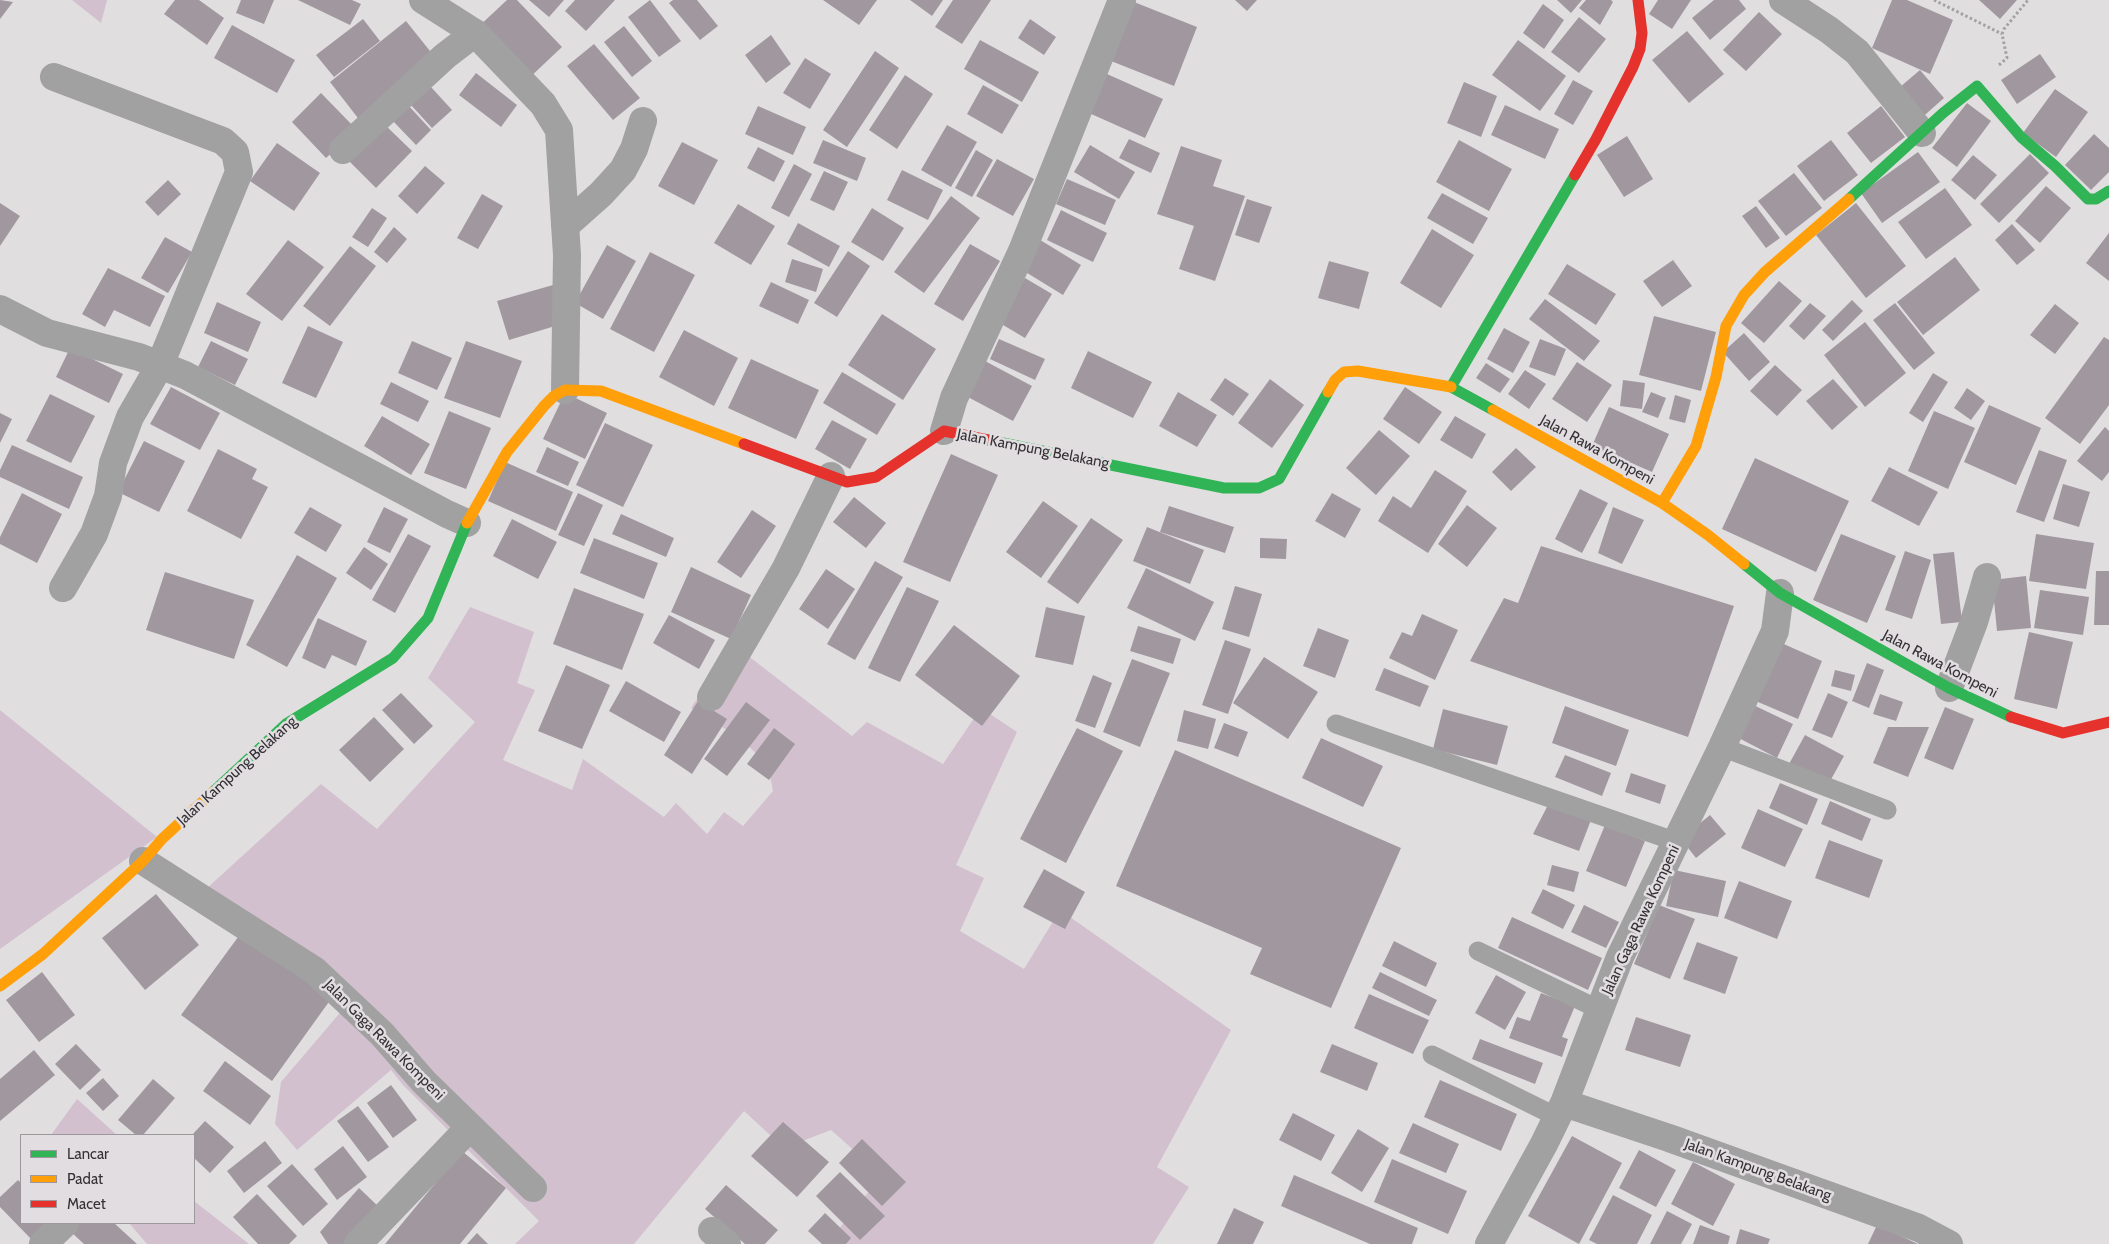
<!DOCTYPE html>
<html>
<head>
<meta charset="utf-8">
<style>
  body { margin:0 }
  #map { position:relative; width:2109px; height:1244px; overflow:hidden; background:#e1dee0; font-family:Cabin,sans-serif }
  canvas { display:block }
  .legend { position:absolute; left:20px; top:1134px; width:175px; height:90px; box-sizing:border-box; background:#e2dde1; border:1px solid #9c989b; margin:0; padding:6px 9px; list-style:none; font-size:15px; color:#333133 }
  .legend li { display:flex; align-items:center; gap:10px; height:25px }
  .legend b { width:25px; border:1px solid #9c989b }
</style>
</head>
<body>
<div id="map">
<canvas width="2109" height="1244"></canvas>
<ul class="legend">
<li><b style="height:6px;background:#30b455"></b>Lancar</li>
<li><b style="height:6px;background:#ff9f0a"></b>Padat</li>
<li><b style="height:6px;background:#e5322d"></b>Macet</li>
</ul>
</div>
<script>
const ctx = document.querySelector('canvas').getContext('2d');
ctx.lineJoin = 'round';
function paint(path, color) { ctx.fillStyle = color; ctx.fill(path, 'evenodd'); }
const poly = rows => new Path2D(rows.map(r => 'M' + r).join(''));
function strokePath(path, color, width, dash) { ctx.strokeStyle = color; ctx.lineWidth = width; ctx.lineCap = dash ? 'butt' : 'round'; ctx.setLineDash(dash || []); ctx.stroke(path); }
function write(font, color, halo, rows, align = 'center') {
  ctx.font = font + ' Cabin,sans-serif'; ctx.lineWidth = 5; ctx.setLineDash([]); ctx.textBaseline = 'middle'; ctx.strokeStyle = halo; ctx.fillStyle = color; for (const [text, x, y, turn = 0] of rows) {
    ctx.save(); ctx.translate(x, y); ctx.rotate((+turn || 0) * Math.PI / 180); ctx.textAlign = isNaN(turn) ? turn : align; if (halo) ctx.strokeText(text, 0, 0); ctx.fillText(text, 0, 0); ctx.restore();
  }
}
const green = poly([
  [72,0,107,0,101,23],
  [470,607,534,632,517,683,535,690,503,760,572,790,583,759,664,817,676,803,707,834,724,812,743,826,773,791,768,765,740,738,691,708,734,645,852,736,867,722,943,764,981,708,1017,732,956,865,984,878,960,931,1024,969,1060,910,1231,1030,1157,1167,1189,1187,1153,1244,846,1244,835,1234,882,1175,831,1130,784,1148,744,1111,634,1244,515,1244,539,1221,403,1085,391,1070,297,1150,275,1124,281,1082,344,1008,205,890,321,784,377,829,475,722,428,678],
  [0,710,157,837,0,949],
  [77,1099,117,1135,51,1135],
  [194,1201,249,1244,147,1244,129,1223,194,1223]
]);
const building = poly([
  [0,0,13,2,0,19],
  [175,0,199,0,224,18,207,45,164,14],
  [241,0,274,0,264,24,236,13],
  [298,0,352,0,361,4,350,25],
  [507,0,517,0,562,47,527,80,477,28],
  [529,0,564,0,549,17],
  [575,0,615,0,586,31,565,11],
  [650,0,681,41,659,57,628,17],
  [673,0,697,0,718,26,700,40,669,3],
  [823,0,877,0,859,25],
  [910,0,943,0,932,16],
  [953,0,991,0,962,44,935,27],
  [1235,0,1257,0,1247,11],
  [1557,0,1582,0,1571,13],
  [1586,0,1611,0,1613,2,1600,25,1579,8],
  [1658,0,1691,0,1672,29,1649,14],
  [1714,0,1739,0,1746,9,1710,40,1692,18],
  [1892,0,1907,0,1953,20,1930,74,1872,48],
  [1979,0,2017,0,2000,19],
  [1134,2,1197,27,1174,86,1111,61],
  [1543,4,1564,20,1544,49,1523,33],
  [1759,12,1782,34,1746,71,1723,50],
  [1579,17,1606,39,1579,73,1551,52],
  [363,19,380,41,334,77,316,55],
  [1030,19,1056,37,1044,55,1018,38],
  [406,21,438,61,361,122,330,82],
  [232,25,295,60,277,93,214,58],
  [624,26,652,61,632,77,604,42],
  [1687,31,1724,74,1689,103,1652,60],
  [771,35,791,64,766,83,745,55],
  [980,40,1039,72,1022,102,964,69],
  [1518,40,1566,76,1540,111,1492,75],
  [594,44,640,98,613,120,567,66],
  [875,51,899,68,847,147,823,130],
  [2040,54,2056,77,2017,104,2001,80],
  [805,58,831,74,810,109,783,93],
  [1098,70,1163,99,1145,138,1080,109],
  [1920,70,1944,98,1918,121,1893,93],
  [476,73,517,105,501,127,459,95],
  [905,75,933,94,897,149,869,130],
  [1573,80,1593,91,1573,125,1554,114],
  [1464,82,1497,96,1481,137,1447,123],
  [983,85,1019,105,1002,134,967,114],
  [431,87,452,110,432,128,411,105],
  [2055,89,2088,112,2056,157,2023,133],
  [321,93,357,130,326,158,292,122],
  [1967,103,1991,121,1957,167,1932,148],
  [408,105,431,130,416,145,392,120],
  [1505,105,1559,129,1545,159,1491,135],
  [758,106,806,127,793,155,745,134],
  [1881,106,1905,137,1871,163,1847,133],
  [382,122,412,151,376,188,347,159],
  [947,125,977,142,951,187,921,170],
  [2094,134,2109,148,2109,172,2091,190,2065,165],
  [1627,136,1653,179,1624,197,1597,155],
  [1129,139,1160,153,1151,173,1119,158],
  [823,140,866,158,857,181,813,163],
  [1459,140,1512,169,1489,211,1436,182],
  [1831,140,1858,175,1824,201,1797,166],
  [682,142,718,160,694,205,658,186],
  [277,143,320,173,294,211,250,181],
  [1090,145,1135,172,1119,199,1074,172],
  [1181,146,1222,160,1213,186,1245,196,1215,281,1179,269,1194,226,1157,214],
  [758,147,785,161,774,182,747,168],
  [976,150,993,160,972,197,955,188],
  [1918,152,1940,182,1882,223,1861,193],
  [2030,154,2049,173,1999,223,1980,204],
  [1973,155,1997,175,1975,200,1951,180],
  [997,159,1034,179,1013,216,976,196],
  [794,164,812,174,789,217,771,208],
  [425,166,445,183,417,214,398,196],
  [902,170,943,190,928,220,887,200],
  [824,171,848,182,834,211,810,200],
  [1794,173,1822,208,1786,236,1758,201],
  [1067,179,1116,200,1105,225,1056,204],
  [168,180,181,194,158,216,145,202],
  [2046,186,2071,208,2040,243,2015,221],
  [1945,188,1972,225,1926,259,1898,222],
  [1442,193,1488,218,1473,244,1427,218],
  [482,194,503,206,478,249,457,238],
  [951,196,980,218,924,293,894,272],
  [1247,199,1272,207,1259,243,1235,235],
  [0,203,20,216,0,246],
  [1856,203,1906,266,1866,298,1816,235],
  [738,204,775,226,751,265,714,243],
  [1756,206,1780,238,1766,248,1742,216],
  [372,208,387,218,368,247,352,237],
  [872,208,904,228,883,261,851,242],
  [1061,210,1107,233,1093,262,1047,240],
  [798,223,840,246,829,267,787,244],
  [2012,224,2035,250,2017,265,1995,240],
  [394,227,407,239,387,263,374,252],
  [1432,229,1474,255,1441,308,1400,283],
  [2109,233,2109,281,2086,263],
  [165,237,192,252,168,293,141,278],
  [1037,238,1081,265,1063,295,1019,268],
  [288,240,324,267,282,321,246,294],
  [970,244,1000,261,963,321,934,304],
  [607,245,636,261,603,319,575,303],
  [350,246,376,266,330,326,303,306],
  [848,251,870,266,837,317,814,303],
  [650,252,695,275,654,352,610,329],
  [1955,257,1980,290,1923,335,1897,302],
  [792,259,823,269,816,292,785,282],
  [1673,260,1692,286,1662,307,1643,281],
  [1329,261,1369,272,1359,309,1318,298],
  [1567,264,1616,294,1596,325,1548,294],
  [108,268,165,296,150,327,114,310,105,327,82,314],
  [1025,278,1052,294,1025,338,998,322],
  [1779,281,1802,301,1764,343,1741,323],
  [771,282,809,300,798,324,759,306],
  [553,285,565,323,509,340,497,301],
  [1545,299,1600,341,1584,361,1529,319],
  [1852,300,1863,311,1833,341,1822,330],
  [217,302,261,322,248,352,204,333],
  [1810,303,1826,316,1804,340,1789,326],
  [1895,303,1935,353,1914,370,1873,320],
  [2055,304,2079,323,2055,354,2030,335],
  [882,314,936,349,903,400,848,365],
  [1654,316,1716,332,1701,391,1639,375],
  [1865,322,1906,373,1865,407,1824,355],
  [308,326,343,342,316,398,282,383],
  [1504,328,1530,342,1513,373,1487,359],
  [684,330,738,358,714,406,659,377],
  [1744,333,1770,362,1749,381,1723,352],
  [2104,337,2109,340,2109,405,2080,444,2045,418],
  [999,339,1045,359,1035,380,990,359],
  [1540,339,1566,349,1555,376,1529,367],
  [211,341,248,359,235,385,198,367],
  [412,341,452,358,437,390,398,373],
  [466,341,522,361,500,418,444,398],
  [70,348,123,374,109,403,56,377],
  [1088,351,1152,382,1133,418,1071,388],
  [751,359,819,390,796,439,728,408],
  [985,361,1032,386,1013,421,966,396],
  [1577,362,1612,385,1587,422,1552,399],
  [1486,363,1510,379,1500,393,1476,378],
  [1775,365,1802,390,1777,416,1750,391],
  [1525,370,1546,384,1529,409,1508,394],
  [842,372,896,404,877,435,823,403],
  [1933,373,1948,382,1923,422,1909,413],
  [1225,378,1249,394,1233,416,1210,400],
  [1270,379,1304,405,1272,448,1238,423],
  [1833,379,1858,407,1832,430,1806,401],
  [1623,380,1645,383,1642,409,1620,406],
  [391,382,429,401,418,422,380,404],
  [171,387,220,413,200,450,150,424],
  [1405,387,1442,412,1419,444,1383,419],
  [1967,388,1985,401,1971,420,1954,408],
  [1178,392,1217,415,1197,447,1159,426],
  [1651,392,1666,398,1658,418,1642,412],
  [565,393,607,413,585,459,543,439],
  [50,394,95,416,71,463,26,441],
  [1675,395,1691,400,1685,423,1669,419],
  [1989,405,2041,428,2016,485,1964,462],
  [1609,407,1669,434,1652,472,1592,446],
  [449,411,491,428,466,489,424,473],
  [1934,411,1975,428,1948,489,1908,471],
  [0,413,12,419,0,443],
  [382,416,430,444,411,475,364,446],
  [1455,416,1486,434,1472,459,1440,440],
  [832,420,867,439,850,469,815,449],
  [605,423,653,445,623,507,576,485],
  [2105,427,2109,431,2109,472,2102,481,2077,461],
  [1379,430,1410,456,1376,495,1346,468],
  [144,441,185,461,159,512,118,492],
  [12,445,83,477,69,509,0,477,0,470],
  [547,447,579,462,568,486,536,472],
  [1516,448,1536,467,1511,491,1492,472],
  [218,449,257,469,252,479,268,487,241,539,187,511],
  [2039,450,2067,460,2044,522,2016,512],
  [951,454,998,475,950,582,903,562],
  [1755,458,1849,501,1816,572,1722,529],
  [505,462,573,492,556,531,488,501],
  [1889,467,1938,492,1919,526,1871,501],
  [1435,470,1467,491,1428,553,1378,521,1393,496,1411,508],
  [2063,484,2090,492,2079,527,2053,519],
  [1580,489,1608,503,1582,553,1555,539],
  [22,493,62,514,37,563,0,544,0,537],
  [578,493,603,505,584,546,558,535],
  [1332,493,1361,509,1345,538,1315,521],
  [854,497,886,523,866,548,833,522],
  [1043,501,1078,526,1041,578,1006,552],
  [1467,505,1497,528,1467,567,1438,544],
  [1169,506,1234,527,1225,553,1160,532],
  [310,507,342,525,326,552,294,533],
  [384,507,408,519,390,553,367,542],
  [1613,507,1644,520,1622,564,1598,553],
  [752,510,776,526,741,578,717,562],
  [621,514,674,538,666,557,612,534],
  [1091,518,1123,540,1078,604,1047,582],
  [512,519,557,542,538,579,493,556],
  [1147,527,1204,550,1190,584,1133,561],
  [408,534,431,546,395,613,372,600],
  [1841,534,1896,556,1867,623,1813,600],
  [2036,534,2094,543,2086,589,2029,581],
  [594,538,658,563,644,599,580,573],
  [1260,538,1287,539,1286,559,1260,558],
  [1541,546,1734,606,1688,737,1470,661,1504,598,1518,603],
  [364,547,388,564,371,590,346,573],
  [1905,551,1931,560,1912,619,1885,610],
  [1954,552,1962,622,1941,624,1933,554],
  [297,555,337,578,287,667,246,645],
  [875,561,903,577,855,660,827,644],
  [691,567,751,595,731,639,671,612],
  [1146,568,1214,602,1195,641,1127,608],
  [826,569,855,589,828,629,799,609],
  [2096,571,2109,571,2109,625,2094,625],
  [165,572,254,600,234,659,146,630],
  [2026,576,2031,628,1997,631,1992,580],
  [1235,586,1262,594,1249,637,1222,629],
  [907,587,939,601,900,682,868,668],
  [574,588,644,614,622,670,553,644],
  [2040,590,2089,597,2083,635,2034,628],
  [1046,607,1085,616,1073,665,1035,657],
  [1422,614,1458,630,1435,680,1389,658,1402,632,1412,636],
  [669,615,715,640,699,669,653,643],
  [318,618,367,641,356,666,332,655,325,669,302,658],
  [954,625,1020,676,982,726,915,675],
  [1138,626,1181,639,1173,664,1130,651],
  [1318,628,1349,640,1335,678,1303,666],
  [2029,632,2073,642,2057,709,2014,699],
  [1225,640,1251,649,1228,714,1202,705],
  [1777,641,1822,661,1798,719,1751,699],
  [1264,657,1318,692,1288,739,1233,703],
  [1132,659,1170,673,1140,747,1103,732],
  [1867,663,1884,670,1869,708,1852,701],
  [566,665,610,685,582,749,538,731],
  [1384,668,1429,686,1420,707,1375,690],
  [1835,670,1855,675,1851,691,1831,686],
  [1093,675,1112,683,1095,728,1075,721],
  [626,681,681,712,664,742,609,711],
  [401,693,433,726,414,744,382,710],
  [1828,693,1848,702,1832,738,1812,730],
  [1880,694,1903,702,1896,721,1873,714],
  [698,701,727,719,692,774,664,755],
  [1745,701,1793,724,1777,758,1733,735],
  [746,702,770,720,727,776,704,759],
  [1565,706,1629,730,1616,766,1552,743],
  [1945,707,1974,719,1953,770,1924,758],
  [1443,709,1508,726,1497,765,1433,749],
  [1184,710,1216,719,1208,749,1177,741],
  [374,717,404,749,370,782,339,750],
  [1224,723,1248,732,1238,757,1214,748],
  [1888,727,1929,727,1908,777,1873,763],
  [774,728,795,744,769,780,747,764],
  [1077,728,1123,751,1066,863,1020,839],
  [1805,735,1844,756,1829,783,1789,764],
  [1321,738,1383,766,1363,807,1302,778],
  [1175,750,1401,848,1331,1008,1250,974,1262,948,1116,886],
  [1565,755,1611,773,1602,796,1555,777],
  [1631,773,1666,785,1660,804,1625,792],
  [1780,783,1818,799,1807,825,1769,808],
  [1830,801,1871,819,1862,841,1821,824],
  [1548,805,1591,820,1579,851,1533,834],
  [1758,809,1803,829,1785,867,1741,848],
  [1710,815,1726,834,1696,858,1681,839],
  [1605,825,1645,841,1626,887,1586,871],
  [1829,840,1883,860,1869,898,1815,878],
  [1552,865,1579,872,1574,892,1547,885],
  [1044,869,1085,892,1065,929,1023,907],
  [1674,870,1726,881,1718,917,1666,906],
  [1739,881,1792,901,1777,939,1724,918],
  [1543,889,1575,905,1563,929,1531,913],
  [156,894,199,945,145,990,102,938],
  [1584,905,1619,922,1606,948,1571,932],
  [1659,905,1695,919,1670,979,1634,964],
  [1512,917,1602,958,1588,990,1498,948],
  [241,933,331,999,272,1081,181,1015],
  [1394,941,1437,963,1426,987,1382,966],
  [1697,942,1738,957,1725,994,1683,979],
  [42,972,75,1015,39,1042,6,1000],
  [1380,972,1437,1000,1429,1016,1372,988],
  [1496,975,1526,992,1505,1030,1475,1013],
  [1541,993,1575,1006,1562,1037,1568,1039,1562,1057,1509,1038,1517,1017,1530,1021],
  [1369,994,1429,1020,1413,1054,1354,1028],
  [1636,1017,1691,1035,1680,1067,1625,1050],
  [1480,1039,1543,1063,1535,1084,1472,1059],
  [76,1044,101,1070,80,1090,55,1064],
  [1332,1044,1378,1063,1367,1091,1320,1072],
  [34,1050,55,1075,0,1121,0,1079],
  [225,1061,271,1096,250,1125,203,1091],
  [103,1078,119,1096,103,1111,86,1093],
  [153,1079,175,1098,143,1135,136,1135,118,1120],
  [1440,1080,1517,1114,1501,1151,1424,1117],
  [391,1085,417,1120,393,1138,367,1103],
  [358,1106,389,1147,368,1162,337,1121],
  [1293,1113,1335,1135,1321,1161,1279,1140],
  [205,1121,234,1147,210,1173,194,1158,194,1135,192,1135],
  [783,1122,829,1162,797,1197,751,1156],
  [1413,1123,1459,1144,1446,1173,1399,1153],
  [1358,1129,1389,1148,1362,1192,1331,1173],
  [1572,1136,1622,1163,1579,1244,1528,1216],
  [862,1139,906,1182,882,1206,839,1163],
  [265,1141,282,1163,244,1193,227,1171],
  [343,1146,367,1177,337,1200,314,1169],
  [1639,1150,1676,1170,1656,1207,1619,1188],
  [462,1151,506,1188,460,1244,385,1244],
  [1392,1159,1467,1191,1448,1234,1374,1202],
  [1693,1162,1735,1184,1713,1226,1671,1204],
  [292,1164,328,1204,303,1226,267,1186],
  [840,1172,885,1216,860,1240,816,1196],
  [1294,1175,1418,1228,1412,1244,1370,1244,1281,1206],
  [18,1180,21,1183,21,1223,53,1223,33,1241,0,1207,0,1197],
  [726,1185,778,1230,765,1244,745,1244,705,1209],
  [359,1188,381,1209,349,1244,328,1244,320,1232],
  [257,1194,297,1236,289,1244,258,1244,233,1217],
  [1613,1195,1652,1215,1637,1244,1597,1244,1589,1240],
  [1234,1208,1264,1222,1253,1244,1217,1244],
  [1667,1211,1692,1224,1681,1244,1650,1244],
  [825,1213,851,1238,846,1244,822,1244,808,1231],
  [78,1223,114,1223,137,1244,84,1244,70,1231],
  [1700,1225,1730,1236,1728,1244,1693,1244],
  [1877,1225,1918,1244,1868,1244],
  [1740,1229,1770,1239,1768,1244,1736,1244],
  [477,1233,488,1244,467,1244]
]);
const path = poly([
  [1934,0,2002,34],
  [1999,65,2007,58,2002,34,2004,29,2028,0]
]);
const lane = poly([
  [1336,724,1677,842],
  [1722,747,1887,810],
  [1478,951,1600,1010],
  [1432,1055,1557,1117]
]);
const street = poly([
  [423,0,475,33,543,104,559,130,567,255,565,390],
  [1783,0,1829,30,1857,52,1922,133],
  [54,77,223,141,235,152,239,172,160,365,130,417,113,463,108,496,94,534,63,588],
  [343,150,445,56,475,33],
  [565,226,601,194,623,170,634,149,643,121],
  [0,309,47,333,139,357,185,375,447,514,467,523],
  [944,431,954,398,1022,251,1122,0],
  [1949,688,1974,622,1987,577],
  [711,697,786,568,831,476],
  [143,861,314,970,382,1034,424,1082,533,1188],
  [1564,1103,1669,1138,1919,1228,1949,1244],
  [712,1231,727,1244],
  [43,1244,65,1223],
  [358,1244,470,1127],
  [1489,1244,1544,1144,1564,1103,1620,957,1722,747,1775,631,1780,593]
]);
const fast = poly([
  [1849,199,1943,113,1977,86,2021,137,2055,166,2088,199,2096,199,2109,191],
  [1493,410,1451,387,1575,175],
  [988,440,1224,488,1259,488,1279,479,1328,392],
  [1744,564,1780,593,1949,688,2011,717],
  [213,792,286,724,393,658,428,618,467,523]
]);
const slow = poly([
  [1328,392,1335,380,1344,372,1358,371,1451,387],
  [1493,410,1662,503,1708,535,1744,564],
  [1662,503,1696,446,1716,377,1726,326,1744,295,1765,272,1849,199],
  [467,523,507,452,544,406,554,396,565,390,601,391,744,444],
  [0,986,43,954,143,861,162,839,213,792]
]);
const jam = poly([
  [1575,175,1596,139,1633,67,1640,49,1642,33,1638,0],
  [744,444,847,482,876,477,944,431,988,440],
  [2011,717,2063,733,2109,722]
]);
const streetNames = [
  ["Jalan Kampung Belakang",1033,449,11],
  ["Jalan Rawa Kompeni",1597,450,29],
  ["Jalan Rawa Kompeni",1940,664,28],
  ["Jalan Kampung Belakang",237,771,-42],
  ["Jalan Gaga Rawa Kompeni",1641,920,-65],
  ["Jalan Gaga Rawa Kompeni",384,1040,45],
  ["Jalan Kampung Belakang",1758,1170,20]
];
paint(green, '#d2c0ce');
paint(building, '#a1989f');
strokePath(path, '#a3a2a3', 3, [2.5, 2.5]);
strokePath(lane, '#a1a1a1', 19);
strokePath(street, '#a1a1a1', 28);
strokePath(fast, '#30b455', 11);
strokePath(slow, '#ff9f0a', 11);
strokePath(jam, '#e5322d', 11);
write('15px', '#333133', '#e2dde1', streetNames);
</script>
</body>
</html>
